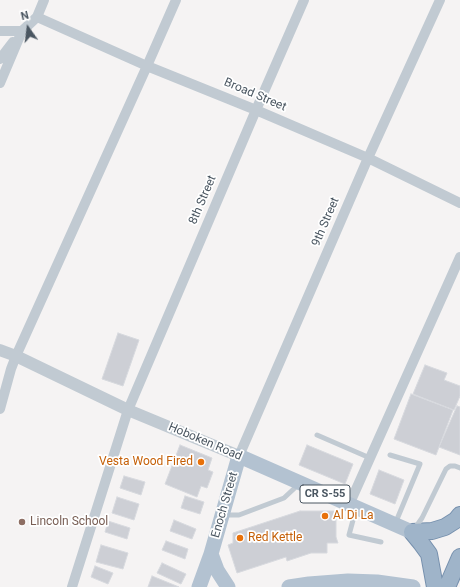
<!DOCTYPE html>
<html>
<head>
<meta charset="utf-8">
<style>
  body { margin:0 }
  #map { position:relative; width:460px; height:587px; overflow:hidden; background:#f5f3f3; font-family:Roboto,sans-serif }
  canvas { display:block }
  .north { position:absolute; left:8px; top:8px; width:40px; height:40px; -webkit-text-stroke:3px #fff; paint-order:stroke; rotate:346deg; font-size:11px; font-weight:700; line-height:16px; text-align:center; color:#4a5661 }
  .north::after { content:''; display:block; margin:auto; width:14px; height:18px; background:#4a5661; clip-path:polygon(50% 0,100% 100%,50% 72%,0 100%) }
</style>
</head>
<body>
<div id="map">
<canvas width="460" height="587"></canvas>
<div class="north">N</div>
</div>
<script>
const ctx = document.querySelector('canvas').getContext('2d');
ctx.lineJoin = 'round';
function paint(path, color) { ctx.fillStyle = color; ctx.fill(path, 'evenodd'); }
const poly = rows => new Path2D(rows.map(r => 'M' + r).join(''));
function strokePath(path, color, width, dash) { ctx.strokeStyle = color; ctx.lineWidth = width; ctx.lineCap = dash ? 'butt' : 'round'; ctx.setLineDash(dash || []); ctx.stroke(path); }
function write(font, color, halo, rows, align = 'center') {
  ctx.font = font + ' Roboto,sans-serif'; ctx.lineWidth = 3.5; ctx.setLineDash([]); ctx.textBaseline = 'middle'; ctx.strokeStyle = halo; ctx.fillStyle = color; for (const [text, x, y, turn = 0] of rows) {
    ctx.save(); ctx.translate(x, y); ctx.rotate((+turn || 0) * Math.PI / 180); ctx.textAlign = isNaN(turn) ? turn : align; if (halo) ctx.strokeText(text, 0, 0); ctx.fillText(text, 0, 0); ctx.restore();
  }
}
const building = poly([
  [118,333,139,340,123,386,102,379,118,333],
  [425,365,447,373,444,380,460,386,460,396,454,410,413,394,425,365],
  [411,394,453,410,436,455,394,439,411,394],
  [457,406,460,407,460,455,439,447,457,406],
  [180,445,212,458,208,470,213,472,207,488,201,486,197,497,165,484,180,445],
  [307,445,353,464,345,484,299,465,307,445],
  [379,470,404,480,395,504,370,494,379,470],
  [124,476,145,482,141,495,120,488,124,476],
  [185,496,204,502,200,514,181,508,185,496],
  [117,497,139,504,134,520,112,513,117,497],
  [300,511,336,511,336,537,338,543,327,543,327,553,311,553,287,561,286,557,237,573,228,545,233,543,233,533,300,511],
  [174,520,196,529,192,539,170,531,174,520],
  [108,521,130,528,127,539,105,532,108,521],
  [166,541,188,549,185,559,162,550,166,541],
  [101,545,128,553,123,569,96,562,101,545],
  [162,563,186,574,181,584,157,573,162,563],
  [95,566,113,573,108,584,91,577,95,566],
  [152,576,179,587,148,587,152,576]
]);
const service = poly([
  [317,435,370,458],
  [390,455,420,464,395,524],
  [356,509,349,535,381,542],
  [224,515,239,515,284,498,299,484],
  [415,528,422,518,446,469,450,466,455,466,460,468]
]);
const minor = poly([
  [37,17,147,66,256,110,368,158,460,203],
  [0,31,22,31],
  [0,59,13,42],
  [0,83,22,31,37,17,44,0],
  [0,409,11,369,16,356,147,66,176,0],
  [239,456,368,158,440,0],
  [349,505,460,257],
  [72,587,128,410,256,110,304,0]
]);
const tertiary = poly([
  [0,350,16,356,128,410,239,456]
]);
const primary = poly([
  [211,554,217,570,228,587],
  [199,587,211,554,239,456,412,532],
  [289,587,309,584,348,581,377,582,413,587]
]);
const trunk = poly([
  [412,532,421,543,429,554,435,587],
  [412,532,432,531,445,527,456,520,460,515],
  [447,587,460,557]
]);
const markers = [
  [201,462,4,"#e8710a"],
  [325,516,4,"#e8710a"],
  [22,522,4,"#8d6e63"],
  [240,538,4,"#e8710a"]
];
const shields = [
  [325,494,50]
];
const shieldNames = [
  ["CR S-55",325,494]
];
const streetNames = [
  ["Broad Street",255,95,23],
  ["8th Street",203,200,-67],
  ["9th Street",326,222,-67],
  ["Hoboken Road",205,442,23],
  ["Enoch Street",225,505,-74]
];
const foodNames = [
  ["Vesta Wood Fired",193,462,"right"],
  ["Al Di La",333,516],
  ["Red Kettle",248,538]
];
const educationNames = [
  ["Lincoln School",30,522]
];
paint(building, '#cdcfd5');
strokePath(building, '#d7d9de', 1);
strokePath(trunk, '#7690ad', 18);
strokePath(service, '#c1cad2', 5);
strokePath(minor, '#c1cad2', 10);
strokePath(tertiary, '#c1cad2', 12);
strokePath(primary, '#b3c2d1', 15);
strokePath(trunk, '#9fb4c9', 16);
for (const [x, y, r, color] of markers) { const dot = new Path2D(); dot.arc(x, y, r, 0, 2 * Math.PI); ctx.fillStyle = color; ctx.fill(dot); strokePath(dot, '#fff', 1.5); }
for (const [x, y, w] of shields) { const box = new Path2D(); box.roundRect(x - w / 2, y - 9, w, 18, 3); ctx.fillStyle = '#fff'; ctx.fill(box); strokePath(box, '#4a5661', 1); }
write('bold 11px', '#4a5661', null, shieldNames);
write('12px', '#4a5661', '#fff', streetNames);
write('12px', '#c56008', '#fff', foodNames, 'left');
write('12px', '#785e54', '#fff', educationNames, 'left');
</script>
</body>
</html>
